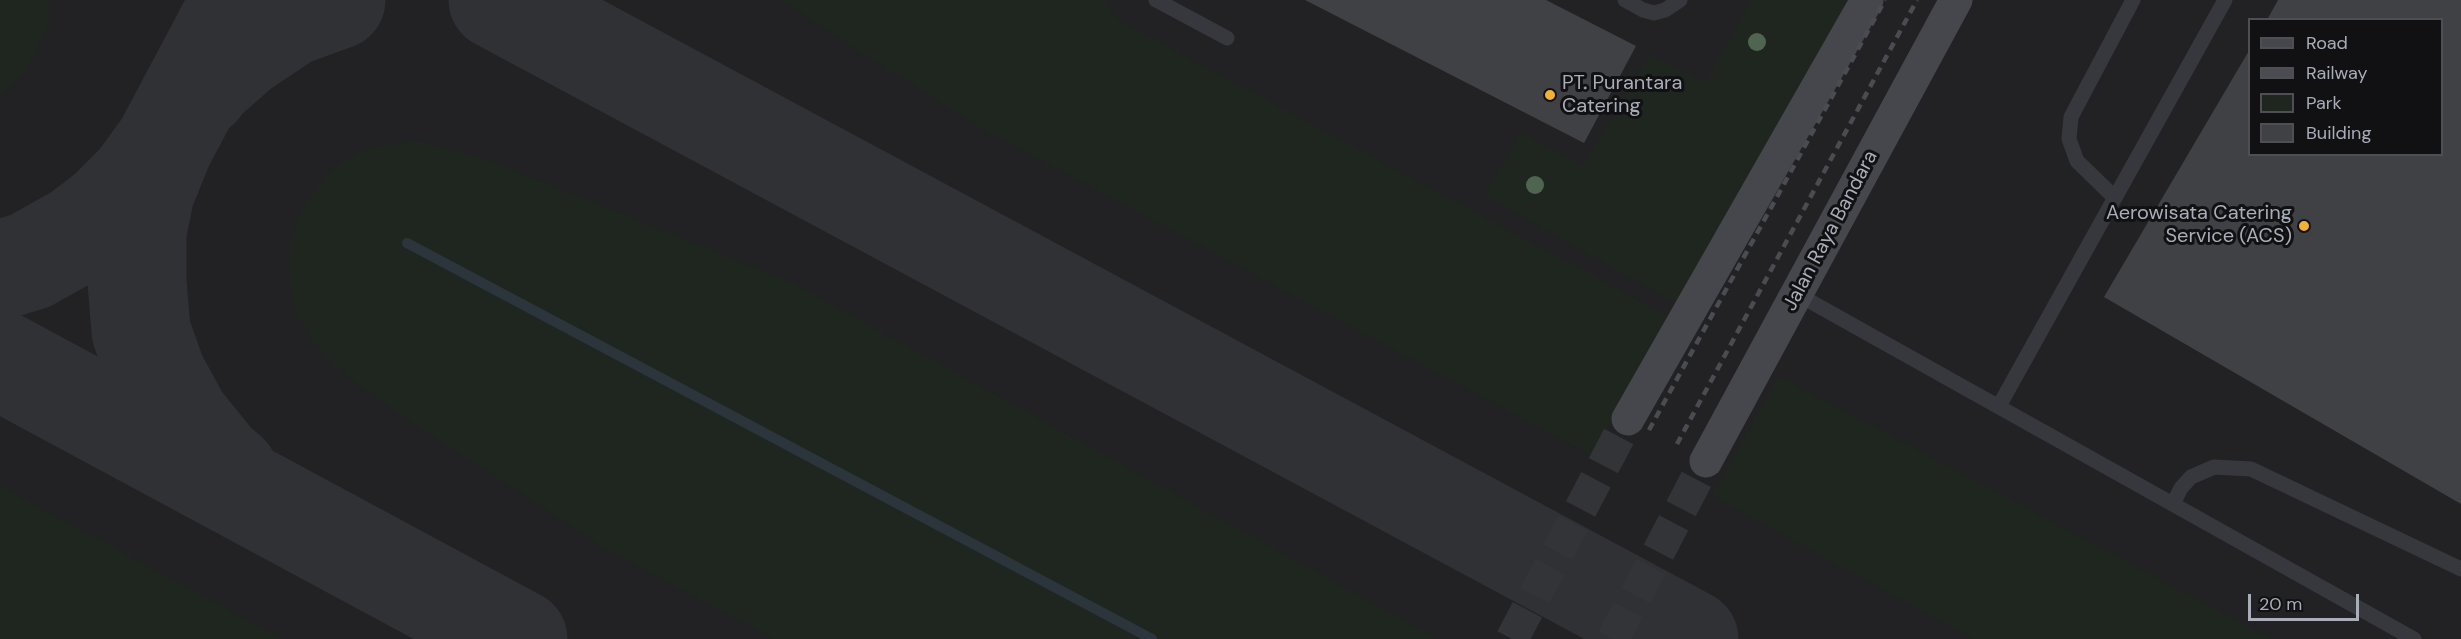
<!DOCTYPE html>
<html>
<head>
<meta charset="utf-8">
<style>
  body { margin:0 }
  #map { position:relative; width:2461px; height:639px; overflow:hidden; background:#161618; font-family:"DM Sans",sans-serif }
  canvas { display:block }
  .legend { position:absolute; left:2248px; top:18px; width:195px; height:138px; box-sizing:border-box; background:#111113; border:2px solid #4d4f55; margin:0; padding:8px 10px; list-style:none; font-size:18px; color:#a8adb8 }
  .legend li { display:flex; align-items:center; gap:12px; height:30px }
  .legend b { width:30px; border:2px solid #4d4f55 }
  .scale { position:absolute; left:2248px; top:594px; width:111px; height:27px; box-sizing:border-box; border:3px solid #a8adb8; border-top:0; padding-left:8px; font-size:18px; line-height:21px; white-space:nowrap; color:#a8adb8; -webkit-text-stroke:4px #111113; paint-order:stroke }
</style>
</head>
<body>
<div id="map">
<canvas width="2461" height="639"></canvas>
<ul class="legend">
<li><b style="height:8px;background:#45474d"></b>Road</li>
<li><b style="height:8px;background:#4a4c52"></b>Railway</li>
<li><b style="height:16px;background:#1e261f"></b>Park</li>
<li><b style="height:16px;background:#404145"></b>Building</li>
</ul>
<div class="scale">20 m</div>
</div>
<script>
const ctx = document.querySelector('canvas').getContext('2d');
ctx.lineJoin = 'round';
function paint(path, color) { ctx.fillStyle = color; ctx.fill(path, 'evenodd'); }
const poly = rows => new Path2D(rows.map(r => 'M' + r).join(''));
function strokePath(path, color, width, dash) { ctx.strokeStyle = color; ctx.lineWidth = width; ctx.lineCap = dash ? 'butt' : 'round'; ctx.setLineDash(dash || []); ctx.stroke(path); }
function write(font, color, halo, rows, align = 'center') {
  ctx.font = font + ' "DM Sans",sans-serif'; ctx.lineWidth = 6; ctx.setLineDash([]); ctx.textBaseline = 'middle'; ctx.strokeStyle = halo; ctx.fillStyle = color; for (const [text, x, y, turn = 0] of rows) {
    ctx.save(); ctx.translate(x, y); ctx.rotate((+turn || 0) * Math.PI / 180); ctx.textAlign = isNaN(turn) ? turn : align; if (halo) ctx.strokeText(text, 0, 0); ctx.fillText(text, 0, 0); ctx.restore();
  }
}
const built = poly([
  [0,0,2461,0,2461,639,0,639],
  [2250,20,2442,20,2442,154,2250,154]
]);
const green = poly([
  [0,0,48,0,49,23,37,50,24,72,0,95],
  [780,0,1103,0,1118,20,1668,316,1592,456,979,127],
  [1752,0,1857,0,1677,304,1484,195,1521,132,1583,166,1650,55,1705,83],
  [420,141,485,159,793,283,1438,639,773,639,613,553,402,416,335,366,312,341,296,313,290,281,288,250,298,216,312,194,328,174,357,153,389,143],
  [1779,376,2272,639,1973,639,1712,496],
  [0,486,283,639,0,639]
]);
const stream = poly([
  [407,243,1152,639]
]);
const taxiway = poly([
  [498,0,1689,639],
  [199,89,208,78,241,49,289,17,336,0],
  [0,270,30,261,78,234,108,211,137,182,164,145],
  [0,360,518,639],
  [229,474,215,462,181,420,157,376,141,331,137,282,137,232,145,192,164,145,241,0]
]);
const building = poly([
  [1305,0,1546,0,1636,46,1584,143],
  [2278,0,2461,0,2461,504,2104,297,2250,49,2250,154,2442,154,2442,20,2267,20]
]);
const secondaryTunnel = poly([
  [1512,639,1628,419],
  [1613,639,1706,461]
]);
const lane = poly([
  [1156,0,1227,38],
  [1625,0,1643,10,1654,13,1665,10,1680,0],
  [2114,197,2077,161,2069,139,2071,117,2133,0],
  [1797,294,2414,639],
  [1999,406,2225,0],
  [2173,504,2181,488,2191,477,2214,467,2251,469,2461,569]
]);
const secondary = poly([
  [1628,419,1867,0],
  [1706,461,1956,0]
]);
const rail = poly([
  [1649,430,1885,0],
  [1677,444,1917,0]
]);
const trees = [
  [1757,42],
  [1535,185]
];
const markers = [
  [1550,95,6,"#f2b134"],
  [2304,226,6,"#f2b134"]
];
const poiNames = [
  ["PT. Purantara",1562,84],
  ["Catering",1562,107],
  ["Aerowisata Catering",2292,214,"right"],
  ["Service (ACS)",2292,237,"right"]
];
const streetNames = [
  ["Jalan Raya Bandara",1831,231,-62]
];
paint(built, '#222225');
paint(green, '#1e261f');
strokePath(stream, '#2c353c', 10);
strokePath(taxiway, '#303135', 99);
paint(building, '#404145');
strokePath(secondaryTunnel, '#333438', 33, [33, 16]);
strokePath(lane, '#37383d', 15);
strokePath(secondary, '#45474d', 33);
strokePath(rail, '#4a4c52', 4.5, [8, 6]);
ctx.fillStyle = '#506452';
for (const [x, y] of trees) { ctx.beginPath(); ctx.arc(x, y, 9, 0, 2 * Math.PI); ctx.fill(); }
for (const [x, y, r, color] of markers) { const dot = new Path2D(); dot.arc(x, y, r, 0, 2 * Math.PI); ctx.fillStyle = color; ctx.fill(dot); strokePath(dot, '#111113', 2); }
write('20px', '#a8adb8', '#111113', poiNames, 'left');
write('20px', '#a8adb8', '#111113', streetNames);
</script>
</body>
</html>
